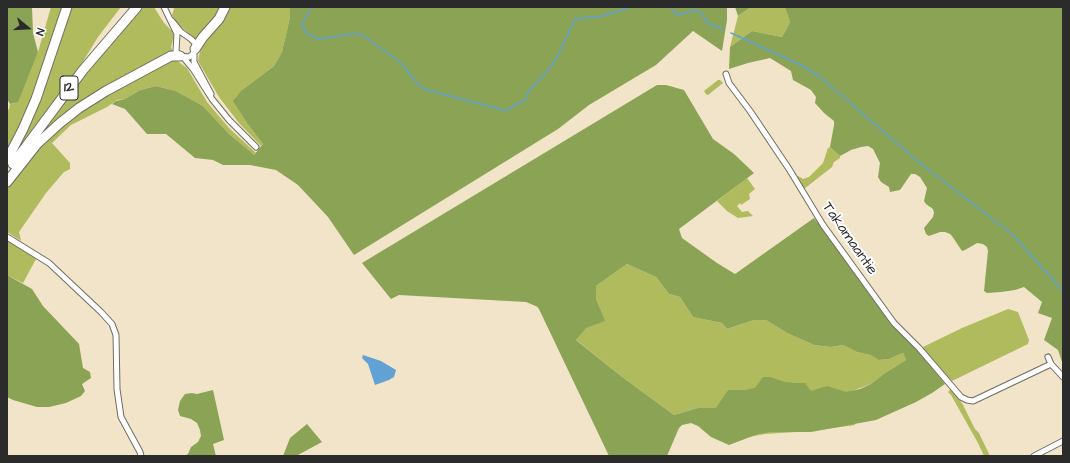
<!DOCTYPE html>
<html>
<head>
<meta charset="utf-8">
<style>
  body { margin:0 }
  #map { position:relative; width:1070px; height:463px; overflow:hidden; background:#f2e4c9; font-family:"Architects Daughter",sans-serif }
  canvas { display:block }
  .frame { position:absolute; inset:0; border:8px solid #2b2b2b; pointer-events:none }
  .north { position:absolute; left:8px; top:8px; width:40px; height:40px; -webkit-text-stroke:3px #fff; paint-order:stroke; rotate:108deg; font-size:11px; font-weight:700; line-height:16px; text-align:center; color:#2b2b2b }
  .north::after { content:''; display:block; margin:auto; width:14px; height:18px; background:#2b2b2b; clip-path:polygon(50% 0,100% 100%,50% 72%,0 100%) }
</style>
</head>
<body>
<div id="map">
<canvas width="1070" height="463"></canvas>
<div class="frame"></div>
<div class="north">N</div>
</div>
<script>
const ctx = document.querySelector('canvas').getContext('2d');
ctx.lineJoin = 'round';
function paint(path, color) { ctx.fillStyle = color; ctx.fill(path, 'evenodd'); }
const poly = rows => new Path2D(rows.map(r => 'M' + r).join(''));
function strokePath(path, color, width, dash) { ctx.strokeStyle = color; ctx.lineWidth = width; ctx.lineCap = dash ? 'butt' : 'round'; ctx.setLineDash(dash || []); ctx.stroke(path); }
function write(font, color, halo, rows, align = 'center') {
  ctx.font = font + ' "Architects Daughter",sans-serif'; ctx.lineWidth = 4; ctx.setLineDash([]); ctx.textBaseline = 'middle'; ctx.strokeStyle = halo; ctx.fillStyle = color; for (const [text, x, y, turn = 0] of rows) {
    ctx.save(); ctx.translate(x, y); ctx.rotate((+turn || 0) * Math.PI / 180); ctx.textAlign = isNaN(turn) ? turn : align; if (halo) ctx.strokeText(text, 0, 0); ctx.fillText(text, 0, 0); ctx.restore();
  }
}
const green = poly([
  [51,7,63,7,35,91,7,153,7,111,9,109,10,104,15,103,38,52],
  [70,7,121,7,98,37,79,68,17,150],
  [143,7,154,7,164,23,172,31,174,36,171,47,173,52,147,65,34,143,68,95,95,62],
  [173,7,222,7,217,17,196,40,176,22,172,15,174,9],
  [229,7,290,7,290,17,282,52,274,66,242,90,248,123,263,144,261,146,239,123,219,97,198,61,200,51,204,40],
  [751,7,787,7,785,8,790,22,782,37,752,31,730,47,738,16],
  [176,60,187,68,207,102,229,128,256,153,253,155,229,134,203,106,176,91,156,86,140,90,125,99,117,100,107,107,71,125,52,143,70,163,70,169,64,172,46,193,19,232,21,241,9,233,7,232,7,188,30,157,71,118,109,95,171,61],
  [718,80,720,80,723,83,708,95,706,94,704,91],
  [830,147,840,156,840,158,834,162,832,167,804,189,796,177,798,176,803,179,809,177,823,163,828,148],
  [747,178,755,189,749,194,750,199,741,205,740,203,737,206,742,212,748,211,753,216,738,218,727,211,717,201],
  [7,240,36,259,23,283,7,275],
  [627,264,656,277,669,294,680,297,693,317,722,323,727,329,754,320,766,320,787,333,814,345,831,347,843,345,857,352,870,355,879,360,889,359,903,353,906,360,885,373,871,384,852,391,855,425,812,431,765,434,738,439,753,389,744,390,728,390,717,408,698,408,674,415,621,376,579,342,576,340,582,332,538,308,534,303,600,310,596,299,596,286],
  [1008,309,1018,312,1029,340,1028,344,952,381,921,348,962,328],
  [952,388,963,405,975,429,979,433,990,456,984,456,978,443,951,395,948,392]
]);
const forest = poly([
  [7,7,32,7,33,33,38,52,18,102,10,104,7,99],
  [290,7,727,7,727,20,722,51,693,31,656,65,589,105,558,129,354,255,328,217,298,185,276,170,250,165,223,165,213,160,195,158,166,134,147,134,125,109,112,104,116,101,125,99,140,90,156,86,176,91,203,106,229,134,254,155,263,144,248,124,233,101,242,90,274,66,282,52,290,17],
  [735,7,751,7,738,16],
  [787,7,1063,7,1063,365,1058,350,1044,340,1052,318,1038,313,1042,302,1024,287,1015,290,1001,292,987,293,984,291,988,251,987,247,983,244,977,243,965,250,962,251,952,236,950,234,945,232,940,232,929,236,926,234,924,228,933,217,934,213,933,209,926,204,924,201,927,188,920,177,915,174,911,174,900,190,890,192,889,187,881,182,878,177,880,163,873,149,868,146,861,147,851,150,840,156,830,147,834,125,834,121,824,113,815,103,816,97,811,90,793,80,791,71,770,58,748,63,729,69,730,47,752,31,782,37,790,22,785,8],
  [657,85,666,85,684,90,713,139,734,154,754,173,679,229,682,238,717,263,735,274,814,218,945,384,932,393,916,402,876,420,811,432,771,432,758,434,729,445,711,437,698,426,691,423,682,425,679,428,667,456,609,456,538,307,526,302,399,295,391,299,362,263],
  [627,264,656,277,669,294,680,297,693,317,722,323,727,329,754,320,766,320,787,333,814,345,831,347,843,345,857,352,870,355,879,360,889,359,903,353,906,360,885,373,871,384,860,389,846,392,827,386,811,391,805,383,795,383,785,382,770,377,763,377,755,388,744,390,728,390,716,408,698,408,674,415,621,376,576,340,586,328,605,321,596,299,596,286],
  [7,275,32,289,43,306,79,344,83,368,90,372,91,378,82,384,85,391,81,396,66,403,49,407,37,407,13,400,7,397],
  [213,390,224,440,213,444,216,456,184,456,188,454,191,447,198,442,201,436,200,430,197,423,191,419,180,416,178,410,180,401,185,394,192,393,197,394],
  [307,424,322,442,296,456,283,456,290,438]
]);
const water = poly([
  [363,355,381,361,396,370,394,377,389,380,375,385,368,364,362,358]
]);
const stream = poly([
  [311,7,304,21,303,27,306,32,311,36,318,39,351,34,358,34,364,36,402,64,417,83,424,89,507,111,514,105,524,101,529,91,549,69,555,61,575,19,603,16,631,7],
  [670,7,677,15,695,10,700,12,709,24,723,29],
  [731,33,801,65,820,77,920,163,1012,234,1063,291]
]);
const minor = poly([
  [164,7,177,34,176,51,180,56,189,57,194,53,195,43,191,39,181,32,172,21],
  [194,53,194,62,211,94],
  [183,57,193,69,212,99,229,120,256,147],
  [726,74,729,83,750,111,789,169,823,225,894,323,919,348,961,397,967,400,973,401,1051,364],
  [7,237,49,263,101,312,112,324,116,335,117,389,121,417,140,452,141,456],
  [1048,357,1051,364,1063,377],
  [1034,456,1063,441]
]);
const trunk = poly([
  [195,49,203,37,219,19,225,7],
  [7,160,23,129,36,99,67,7],
  [13,164,83,70,137,7],
  [7,182,37,144,60,123,79,108,106,91,171,56,180,56]
]);
const shields = [
  [69,88,18]
];
const shieldNames = [
  ["12",69,88]
];
const streetNames = [
  ["Takamaantie",849,239,55]
];
paint(green, '#afbb5d');
paint(forest, '#8ba354');
paint(water, '#61a1d4');
strokePath(stream, '#61a1d4', 1.5);
strokePath(minor, '#716c62', 7);
strokePath(trunk, '#716c62', 11);
strokePath(minor, '#fff', 5);
strokePath(trunk, '#fff', 9);
for (const [x, y, w] of shields) { const box = new Path2D(); box.roundRect(x - w / 2, y - 12, w, 24, 3); ctx.fillStyle = '#fff'; ctx.fill(box); strokePath(box, '#2b2b2b', 1); }
write('bold 14px', '#2b2b2b', null, shieldNames);
write('15px', '#2b2b2b', '#fff', streetNames);
</script>
</body>
</html>
